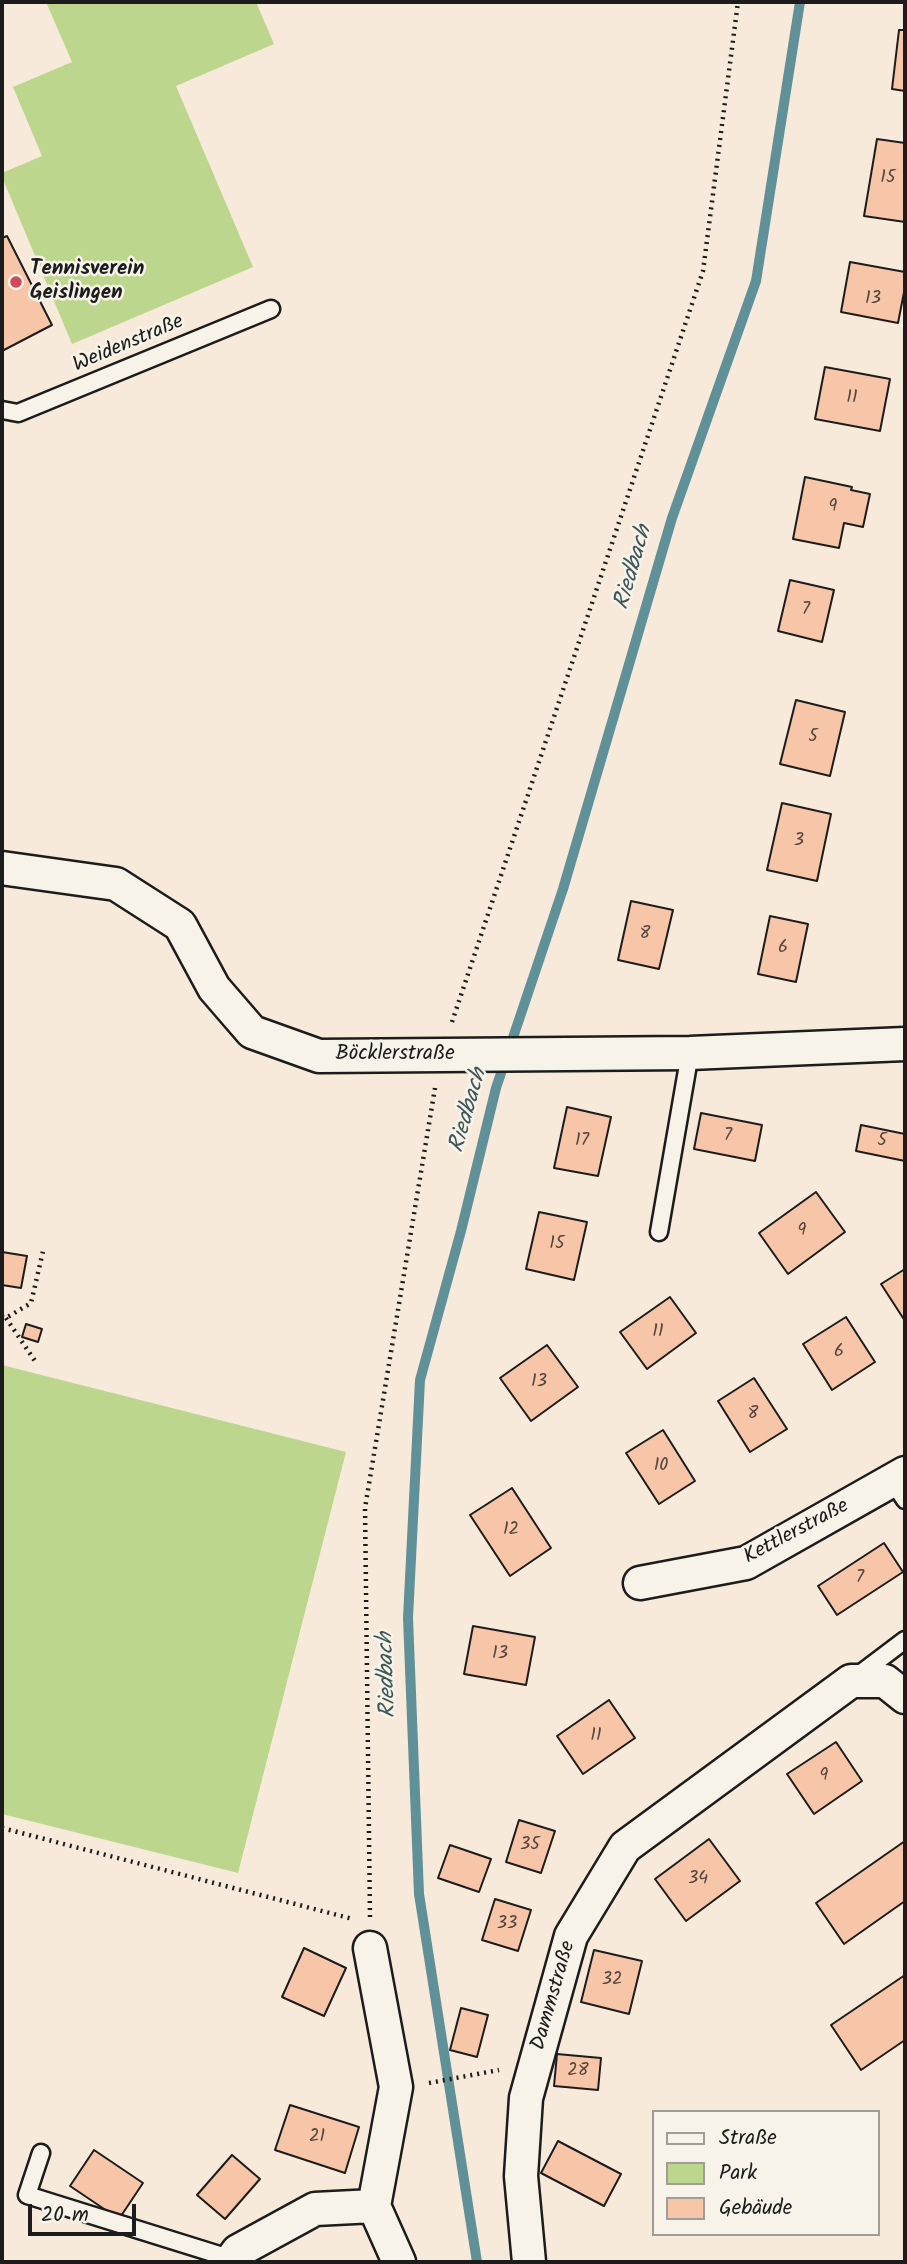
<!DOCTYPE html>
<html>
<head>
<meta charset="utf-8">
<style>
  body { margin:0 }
  #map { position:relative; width:907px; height:2264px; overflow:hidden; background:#f7eadb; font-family:Kalam,sans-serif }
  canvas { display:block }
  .frame { position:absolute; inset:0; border:4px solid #1c1c1c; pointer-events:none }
  .legend { position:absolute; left:652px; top:2110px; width:228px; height:126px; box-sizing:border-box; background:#f7f3e8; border:2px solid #9f9d96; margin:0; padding:9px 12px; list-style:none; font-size:21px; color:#1c1c1c }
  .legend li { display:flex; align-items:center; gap:14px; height:35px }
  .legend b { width:35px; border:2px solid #9f9d96 }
  .scale { position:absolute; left:28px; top:2204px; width:108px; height:32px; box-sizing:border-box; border:4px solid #1c1c1c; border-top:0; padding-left:9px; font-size:21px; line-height:24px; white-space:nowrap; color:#1c1c1c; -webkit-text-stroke:5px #f7f3e8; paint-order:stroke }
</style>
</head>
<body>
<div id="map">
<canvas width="907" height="2264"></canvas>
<div class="frame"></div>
<ul class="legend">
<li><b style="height:9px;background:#f7f3e8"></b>Straße</li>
<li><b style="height:19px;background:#bdd68d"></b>Park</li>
<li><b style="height:19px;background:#f7c5a8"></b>Gebäude</li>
</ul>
<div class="scale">20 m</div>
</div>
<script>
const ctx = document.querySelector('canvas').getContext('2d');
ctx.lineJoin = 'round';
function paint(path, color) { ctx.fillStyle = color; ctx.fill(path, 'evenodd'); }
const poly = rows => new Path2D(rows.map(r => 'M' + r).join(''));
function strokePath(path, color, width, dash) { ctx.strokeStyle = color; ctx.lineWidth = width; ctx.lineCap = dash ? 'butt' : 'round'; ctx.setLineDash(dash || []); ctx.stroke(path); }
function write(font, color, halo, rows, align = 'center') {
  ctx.font = font + ' Kalam,sans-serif'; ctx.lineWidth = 5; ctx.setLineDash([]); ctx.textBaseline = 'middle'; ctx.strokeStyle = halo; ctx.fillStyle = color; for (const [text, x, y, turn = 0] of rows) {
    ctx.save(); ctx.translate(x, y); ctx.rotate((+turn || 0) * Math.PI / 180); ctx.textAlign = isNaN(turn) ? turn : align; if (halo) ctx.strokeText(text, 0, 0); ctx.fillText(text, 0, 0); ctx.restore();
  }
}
const green = poly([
  [46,2,256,2,274,44,176,86,253,267,72,344,2,177,2,173,42,156,13,87,72,62],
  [2,1365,346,1452,238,1873,2,1814]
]);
const stream = poly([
  [477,2262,419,1894,408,1618,420,1380,461,1231,496,1088,563,889,672,518,756,281,800,2]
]);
const building = poly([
  [899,30,905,30,905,91,892,89,899,30],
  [877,139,905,143,905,222,864,216,877,139],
  [7,236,52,325,2,351,2,238,7,236],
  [850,262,905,272,905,287,898,323,841,312,850,262],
  [825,367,890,379,880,431,815,419,825,367],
  [805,477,852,487,851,490,870,494,863,527,844,523,839,548,793,539,805,477],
  [790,580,834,590,822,642,778,631,790,580],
  [796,700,845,712,830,776,780,764,796,700],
  [782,803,831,814,817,881,767,870,782,803],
  [631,901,673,910,659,969,618,960,631,901],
  [770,916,808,924,796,982,758,974,770,916],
  [567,1107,611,1117,598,1176,554,1168,567,1107],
  [701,1113,762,1125,755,1161,694,1149,701,1113],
  [861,1125,905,1134,905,1161,856,1151,861,1125],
  [816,1192,845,1232,788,1274,759,1233,816,1192],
  [539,1212,587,1222,574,1280,526,1269,539,1212],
  [2,1252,27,1256,21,1288,2,1285,2,1252],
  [905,1269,905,1321,881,1284,905,1269],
  [670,1297,696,1333,647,1369,620,1332,670,1297],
  [846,1317,875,1362,832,1390,803,1344,846,1317],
  [26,1324,42,1329,38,1342,22,1337,26,1324],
  [547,1345,578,1387,531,1421,500,1378,547,1345],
  [754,1378,787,1429,750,1452,718,1401,754,1378],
  [663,1430,695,1481,659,1504,626,1453,663,1430],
  [512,1488,551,1548,510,1576,470,1515,512,1488],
  [884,1543,903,1572,837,1615,818,1586,884,1543],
  [473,1626,535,1637,526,1685,464,1674,473,1626],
  [609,1700,635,1738,583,1774,557,1736,609,1700],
  [836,1742,862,1781,814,1814,787,1774,836,1742],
  [519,1820,555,1831,541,1873,506,1862,519,1820],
  [709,1839,740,1881,686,1921,655,1879,709,1839],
  [905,1841,905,1901,844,1944,816,1903,905,1841],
  [450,1845,491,1859,479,1892,438,1878,450,1845],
  [495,1899,531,1910,518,1951,482,1940,495,1899],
  [304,1948,346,1968,324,2016,282,1997,304,1948],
  [594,1950,642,1961,629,2014,581,2002,594,1950],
  [905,1975,905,2040,861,2070,831,2025,905,1975],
  [461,2008,488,2015,477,2057,450,2050,461,2008],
  [557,2054,601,2058,598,2090,554,2086,557,2054],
  [290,2105,359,2127,345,2173,275,2150,290,2105],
  [558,2141,621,2174,604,2206,541,2173,558,2141],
  [94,2150,143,2183,119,2219,70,2186,94,2150],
  [232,2155,260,2179,225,2219,197,2195,232,2155]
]);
const path = poly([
  [452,1022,703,271,738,2],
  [2,1317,6,1318,31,1303,44,1247],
  [6,1318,35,1361],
  [2,1828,353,1919],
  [370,1917,365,1508,435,1088],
  [429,2083,499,2070]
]);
const lane = poly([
  [2,410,18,413,271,309],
  [659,1232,690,1053],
  [892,1480,905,1500],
  [856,1677,905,1640],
  [41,2153,27,2195,232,2259]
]);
const street = poly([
  [2,868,116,884,180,925,214,988,252,1032,319,1056,690,1053,905,1044],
  [640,1583,746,1563,905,1473],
  [370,1948,396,2087,374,2206,399,2262],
  [230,2262,238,2251,315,2209,374,2206],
  [529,2262,521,2176,526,2098,571,1936,625,1847,851,1681,885,1681,905,1697]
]);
const markers = [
  [16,282,7,"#d1495b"]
];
const numberNames = [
  ["15",888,179],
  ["13",873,300],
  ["11",852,399],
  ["9",833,508],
  ["7",806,611],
  ["5",813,738],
  ["3",799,842],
  ["8",645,935],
  ["6",783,949],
  ["7",728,1137],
  ["17",582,1142],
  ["5",882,1142],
  ["9",802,1232],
  ["15",557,1245],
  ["11",658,1333],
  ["6",839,1353],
  ["13",539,1383],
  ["8",753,1415],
  ["10",661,1467],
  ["12",511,1531],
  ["7",860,1579],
  ["13",500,1655],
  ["11",596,1737],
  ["9",824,1777],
  ["35",530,1846],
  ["34",698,1880],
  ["33",507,1925],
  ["32",612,1981],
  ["28",578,2072],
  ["21",317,2138]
];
const poiNames = [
  ["Tennisverein",30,270],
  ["Geislingen",30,294]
];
const streetNames = [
  ["Weidenstraße",129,345,-23],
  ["Böcklerstraße",395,1055],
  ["Kettlerstraße",797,1533,-28],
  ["Dammstraße",555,1996,-74]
];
const waterNames = [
  ["Riedbach",635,568,-74],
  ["Riedbach",470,1111,-74],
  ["Riedbach",389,1675,-92]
];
paint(green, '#bdd68d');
strokePath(stream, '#609098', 10);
paint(building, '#f7c5a8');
strokePath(building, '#1c1c1c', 2);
strokePath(lane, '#1c1c1c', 21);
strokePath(street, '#1c1c1c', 37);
strokePath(path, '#1c1c1c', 4.5, [2, 5]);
strokePath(lane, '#f7f3e8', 16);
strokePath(street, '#f7f3e8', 32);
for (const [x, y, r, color] of markers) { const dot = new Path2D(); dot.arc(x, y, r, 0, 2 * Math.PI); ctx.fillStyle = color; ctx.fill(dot); strokePath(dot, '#f7f3e8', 2.5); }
write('18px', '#53463f', null, numberNames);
write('bold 21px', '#1c1c1c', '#f7f3e8', poiNames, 'left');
write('21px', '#1c1c1c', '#f7f3e8', streetNames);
write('italic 23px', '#3e565a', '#f7f3e8', waterNames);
</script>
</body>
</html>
